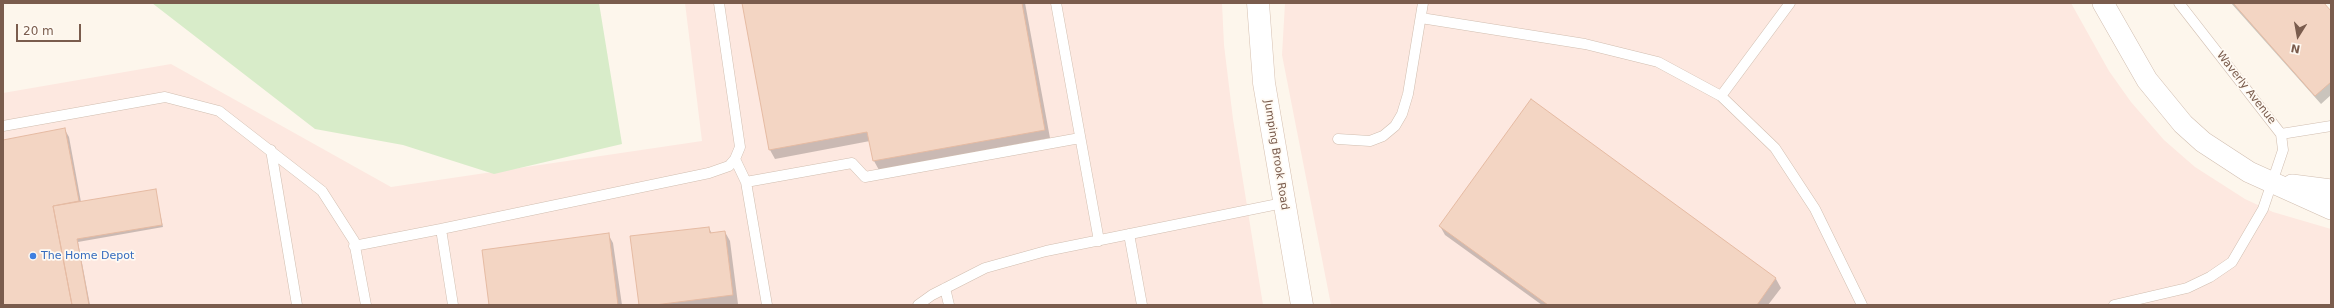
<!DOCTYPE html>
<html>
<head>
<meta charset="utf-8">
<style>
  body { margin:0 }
  #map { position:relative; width:2334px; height:308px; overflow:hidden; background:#fdf6ec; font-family:"DejaVu Sans",sans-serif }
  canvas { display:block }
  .frame { position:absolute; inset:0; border:4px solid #7a5c4d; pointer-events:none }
  .north { position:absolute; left:2278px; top:16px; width:40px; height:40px; -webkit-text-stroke:3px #fffaf3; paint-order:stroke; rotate:191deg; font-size:11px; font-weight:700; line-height:16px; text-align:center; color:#7a5c4d }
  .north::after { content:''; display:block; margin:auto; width:14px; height:18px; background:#7a5c4d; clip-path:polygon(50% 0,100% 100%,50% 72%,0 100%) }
  .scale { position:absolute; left:16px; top:24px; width:65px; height:18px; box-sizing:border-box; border:2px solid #7a5c4d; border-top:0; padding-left:5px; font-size:12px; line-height:14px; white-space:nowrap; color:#7a5c4d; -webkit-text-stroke:3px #fffaf3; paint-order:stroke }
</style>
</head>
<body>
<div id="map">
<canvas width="2334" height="308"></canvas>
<div class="frame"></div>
<div class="north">N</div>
<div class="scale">20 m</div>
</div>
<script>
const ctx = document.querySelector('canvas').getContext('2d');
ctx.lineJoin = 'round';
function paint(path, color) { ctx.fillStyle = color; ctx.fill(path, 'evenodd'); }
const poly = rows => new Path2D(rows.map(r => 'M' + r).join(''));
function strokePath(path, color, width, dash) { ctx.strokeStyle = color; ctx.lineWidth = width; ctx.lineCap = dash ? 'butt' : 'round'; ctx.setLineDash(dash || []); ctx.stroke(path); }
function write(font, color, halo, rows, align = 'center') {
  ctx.font = font + ' "DejaVu Sans",sans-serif'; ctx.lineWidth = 3.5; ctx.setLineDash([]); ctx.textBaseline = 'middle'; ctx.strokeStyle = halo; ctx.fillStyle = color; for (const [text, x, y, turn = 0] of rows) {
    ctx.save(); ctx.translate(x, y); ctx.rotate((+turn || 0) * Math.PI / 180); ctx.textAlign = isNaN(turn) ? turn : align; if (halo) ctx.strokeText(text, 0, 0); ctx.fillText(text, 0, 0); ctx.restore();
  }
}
const commercial = poly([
  [685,3,1222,3,1224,45,1233,119,1263,305,3,305,3,93,171,64,391,187,702,141],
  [1285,3,2071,3,2109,71,2131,102,2164,140,2195,167,2245,199,2273,212,2331,229,2331,305,1331,305,1282,55]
]);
const green = poly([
  [152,3,599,3,622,144,494,174,403,145,315,129]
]);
const shadow = poly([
  [743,3,1025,3,1050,138,879,170,874,161,870,141,775,159,770,150],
  [2231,3,2323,3,2331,12,2331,95,2321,104],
  [65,130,69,137,81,202,155,190,163,227,78,242,90,305,3,305,3,141],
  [1440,226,1776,279,1781,288,1768,305,1542,305,1445,235],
  [709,228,712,234,725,232,730,241,738,304,640,305],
  [608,234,613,243,622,305,490,305]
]);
const building = poly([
  [742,3,1022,3,1045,130,873,161,867,132,769,150,742,3],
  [2233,3,2324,3,2331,11,2331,82,2315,96,2233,3],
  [1531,99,1776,278,1757,305,1548,305,1439,226,1531,99],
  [65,128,79,201,53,206,72,305,3,305,3,140,65,128],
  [156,189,162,225,77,239,89,305,72,305,53,206,156,189],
  [709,227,710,233,725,231,733,295,655,305,639,305,630,236,709,227],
  [609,233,618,305,489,305,482,250,609,233]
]);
const lane = poly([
  [1056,3,1099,241],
  [1421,18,1585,44,1658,62,1721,96,1775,148,1815,209,1862,305],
  [1721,96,1790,3],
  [3,126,165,97,219,111,322,191,354,241,366,305],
  [2281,134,2331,126],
  [1338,139,1370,141,1383,136,1395,126,1402,114,1408,94,1423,3],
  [271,150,297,305],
  [735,159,746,182],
  [441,229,709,173,729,166,735,159,740,147,719,3],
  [1129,234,1142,305],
  [354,246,441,229,453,305],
  [945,288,949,305],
  [767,305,746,182,852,163,865,177,1080,138],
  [918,305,932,295,985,268,1046,251,1283,203],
  [2114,305,2187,288,2210,277,2232,262,2263,209,2283,150,2281,134,2274,125,2179,3]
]);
const street = poly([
  [2103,3,2147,80,2183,124,2203,142,2249,172,2331,209],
  [2292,185,2331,190]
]);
const secondary = poly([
  [1258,3,1264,83,1302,305]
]);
const markers = [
  [33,256,4,"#3f7fe0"]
];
const streetNames = [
  ["Waverly Avenue",2246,88,52],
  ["Jumping Brook Road",1276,155,81]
];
const shopNames = [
  ["The Home Depot",41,256]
];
paint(commercial, '#fde8e0');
paint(green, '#d8ecc9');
paint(shadow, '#0003');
paint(building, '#f3d5c3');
strokePath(building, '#e6bba3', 1);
strokePath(lane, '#d1beb0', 11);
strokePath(street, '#d1beb0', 22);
strokePath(secondary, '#d6c0b0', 23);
strokePath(lane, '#fff', 10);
strokePath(street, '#fff', 21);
strokePath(secondary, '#fff', 22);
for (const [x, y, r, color] of markers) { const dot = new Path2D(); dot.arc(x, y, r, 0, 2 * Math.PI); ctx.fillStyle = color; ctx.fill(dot); strokePath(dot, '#fffaf3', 1.5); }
write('11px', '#7a5c4d', '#fffaf3', streetNames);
write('11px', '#366cbe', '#fffaf3', shopNames, 'left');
</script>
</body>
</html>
